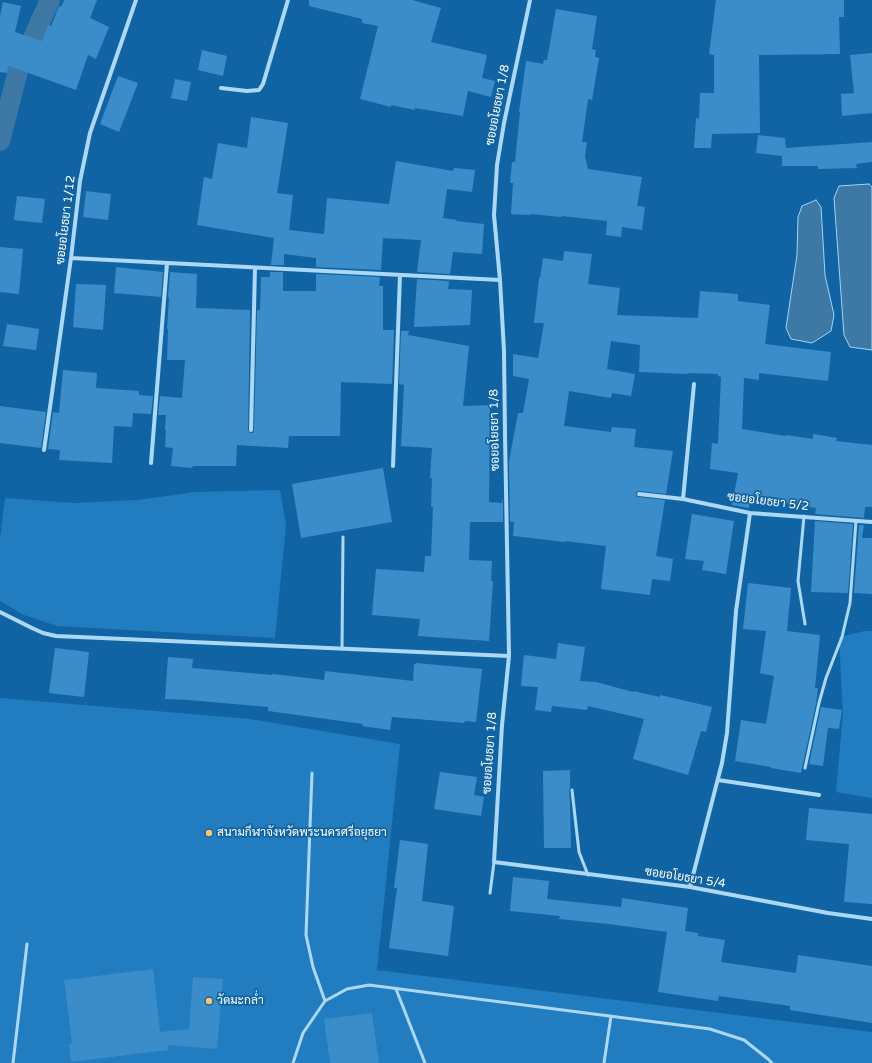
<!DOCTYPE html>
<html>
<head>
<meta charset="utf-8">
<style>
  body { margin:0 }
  canvas { display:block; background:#1164a3 }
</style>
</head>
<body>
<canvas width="872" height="1063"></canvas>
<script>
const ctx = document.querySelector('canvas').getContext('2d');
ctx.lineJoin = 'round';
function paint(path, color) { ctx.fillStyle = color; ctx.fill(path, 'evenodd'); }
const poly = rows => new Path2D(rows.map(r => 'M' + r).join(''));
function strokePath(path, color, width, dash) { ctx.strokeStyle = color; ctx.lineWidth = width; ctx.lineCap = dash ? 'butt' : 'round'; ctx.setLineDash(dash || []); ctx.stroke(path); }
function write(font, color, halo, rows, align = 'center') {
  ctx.font = font + ' "Varela Round",Sarabun,sans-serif'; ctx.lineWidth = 3.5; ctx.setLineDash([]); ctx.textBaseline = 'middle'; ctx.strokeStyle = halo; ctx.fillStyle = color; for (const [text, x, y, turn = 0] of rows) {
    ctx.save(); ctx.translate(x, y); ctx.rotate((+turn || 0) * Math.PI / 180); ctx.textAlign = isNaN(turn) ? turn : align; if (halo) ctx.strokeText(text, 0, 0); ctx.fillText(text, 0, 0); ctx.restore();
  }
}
const green = poly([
  [280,490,286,525,275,638,57,626,24,615,0,601,0,539,5,498,73,503,138,500,196,492],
  [865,631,872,631,872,798,836,792,843,714,839,637],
  [0,698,250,719,400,744,377,970,872,1032,872,1063,0,1063]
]);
const water = poly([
  [869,184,872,187,872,350,850,347,844,335,834,198,839,186,869,184],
  [816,200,821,207,825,275,834,315,831,331,812,343,791,339,786,328,797,255,798,217,802,206,816,200]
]);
const canal = poly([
  [0,141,18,71,50,0]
]);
const building = poly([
  [64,0,97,0,90,18,109,27,96,59,88,55,76,90,9,66,7,73,0,72,0,16,3,2,21,6,15,32,42,41,48,25,51,26,59,6,61,7],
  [309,0,412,0,441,8,431,42,487,55,482,78,495,81,491,97,468,91,463,116,415,108,415,110,391,105,391,107,360,99,378,26,362,23,362,19,309,6],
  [716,0,844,0,844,17,839,17,840,54,759,55,760,133,712,134,711,148,694,148,696,118,699,119,700,93,714,93,714,55,709,54],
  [556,9,597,16,592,49,596,50,595,57,599,58,592,100,588,99,582,142,587,142,585,157,588,169,642,177,637,206,645,207,642,230,622,227,621,237,606,235,607,221,562,216,561,217,531,214,531,215,511,214,513,183,510,183,512,162,515,162,520,112,519,112,526,61,543,64,544,60,547,60],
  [202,50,227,56,223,76,198,70],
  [872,53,872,113,842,116,841,94,854,93,850,55],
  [118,76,138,83,119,132,100,124],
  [175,79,191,82,187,101,171,98],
  [251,117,288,123,277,193,293,195,289,230,324,234,327,198,389,204,396,161,453,171,454,168,475,170,472,192,447,189,443,218,457,220,456,221,484,224,482,254,453,252,450,274,417,272,421,240,383,238,381,270,316,267,316,258,284,254,284,265,271,265,274,238,197,225,204,177,212,179,218,143,247,148],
  [758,135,785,138,786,148,872,142,872,162,856,164,857,168,818,169,818,166,782,166,782,156,756,153],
  [86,191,111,194,108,220,83,217],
  [17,196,45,199,42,223,14,220],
  [0,247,23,249,19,294,0,292],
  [564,251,592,254,588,284,620,288,617,315,698,318,700,291,738,294,738,301,770,305,765,344,831,352,828,381,759,373,759,380,744,378,742,429,785,436,786,435,813,439,813,434,837,438,836,441,872,445,872,507,865,507,864,518,815,514,816,508,772,501,772,503,750,499,749,508,732,505,738,473,710,469,712,443,718,444,721,377,718,376,718,374,689,373,688,374,639,372,640,345,611,341,607,369,635,374,631,396,612,393,611,398,569,391,564,426,611,432,612,427,636,429,634,447,673,451,666,494,639,491,636,492,636,494,637,497,639,497,665,500,656,556,673,559,670,581,652,579,650,595,601,589,606,546,565,541,565,542,513,536,514,522,510,522,509,461,518,413,523,413,529,379,513,376,513,354,538,358,544,323,534,323,539,278,540,278,543,258,563,261],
  [116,267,163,272,161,297,114,293],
  [170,272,197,274,196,308,250,310,248,430,250,433,253,433,254,430,257,310,260,310,261,277,270,277,270,272,283,272,283,291,316,291,316,274,380,277,379,286,383,286,383,330,394,330,392,384,341,382,340,436,289,436,288,448,237,445,236,466,193,466,192,468,171,466,173,448,165,447,166,430,165,430,166,415,158,415,160,396,182,398,185,360,167,360,168,329,167,329,169,298,168,297],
  [417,279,449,281,448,289,472,290,470,325,414,327],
  [76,284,106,285,103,330,73,327],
  [7,324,39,329,36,350,3,346],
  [401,331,409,331,408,335,469,346,463,406,490,405,489,502,502,503,503,497,503,522,470,522,469,560,492,561,491,581,493,581,489,641,418,636,420,619,372,615,376,569,424,572,425,556,431,556,433,507,431,507,432,478,430,478,432,448,401,446,404,385,399,384],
  [63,370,97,373,96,388,139,391,139,395,153,396,151,414,133,413,132,427,114,426,112,463,59,460,60,450,48,449,53,412,59,413],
  [0,406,46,412,41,448,0,443],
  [383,468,392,522,301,538,292,484],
  [692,514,734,521,726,574,702,570,704,561,685,559],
  [815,521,853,524,848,593,811,592],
  [859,525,864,525,862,538,872,538,872,594,854,593],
  [748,583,791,588,787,631,820,635,815,688,818,688,816,704,801,773,771,768,771,767,735,761,741,720,766,724,774,676,760,673,766,631,743,629],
  [558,643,585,647,580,681,596,682,633,692,633,691,660,697,660,695,712,707,706,732,701,731,688,775,633,759,644,719,588,706,587,710,552,706,551,712,535,710,538,687,521,686,524,655,556,659],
  [55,648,89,652,84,697,49,693],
  [168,657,193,659,192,668,272,675,273,674,324,680,325,671,413,681,414,664,416,664,416,663,482,669,476,722,465,721,464,723,392,717,390,730,362,726,363,724,268,711,268,707,189,700,165,699],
  [821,707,842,710,839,729,828,728,823,766,809,764],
  [570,770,570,788,569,790,570,803,571,848,544,848,543,771],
  [440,772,477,777,474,795,484,797,481,816,434,809],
  [809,808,872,814,872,904,844,902,849,844,806,840],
  [400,840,428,844,422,901,454,906,448,956,389,948,397,888,394,888],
  [513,877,549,881,547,899,621,907,622,898,688,908,685,931,698,933,698,936,725,940,721,962,796,973,798,955,872,966,872,1023,790,1010,790,1006,719,996,718,1001,658,992,667,932,609,924,559,919,560,916,510,911],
  [153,969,160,1032,189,1029,193,977,223,979,217,1049,168,1045,168,1050,71,1062,69,1044,72,1043,64,980],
  [372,1013,379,1063,330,1063,324,1019]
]);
const lane = poly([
  [804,516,798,581,805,624],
  [342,649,343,537],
  [805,768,819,703,826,678,842,637,850,603,856,521],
  [312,773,306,935,313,967,325,1001],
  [572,790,579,852,588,875],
  [490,893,494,862],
  [396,989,425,1063],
  [13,1063,27,944],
  [293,1063,303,1033,325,1001,347,989,369,985,710,1029,744,1040,768,1059,772,1063],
  [604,1063,611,1016]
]);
const street = poly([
  [530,0,504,123,497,165,494,215,500,280,504,351,505,435,509,656,502,725,494,862,690,887,828,913,872,919],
  [221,88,247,91,259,90,263,84,288,0],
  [71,258,500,280],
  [251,430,255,268],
  [44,450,71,258,80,181,90,133,136,0],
  [151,463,167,263],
  [393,466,400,275],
  [639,494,683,499,750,513,872,522],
  [683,499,694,384],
  [0,612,32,628,43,633,56,636,509,656],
  [718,780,819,795],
  [690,887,722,763,727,733,736,611,750,513]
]);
const markers = [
  [209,833,4,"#ffc370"],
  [209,1001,4,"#ffc370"]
];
const streetNames = [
  ["ซอยอโยธยา 1/8",498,105,-79],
  ["ซอยอโยธยา 1/12",66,220,-83],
  ["ซอยอโยธยา 1/8",495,430,-91],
  ["ซอยอโยธยา 5/2",768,502,7],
  ["ซอยอโยธยา 1/8",490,753,-86],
  ["ซอยอโยธยา 5/4",685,878,9]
];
const poiNames = [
  ["สนามกีฬาจังหวัดพระนครศรีอยุธยา",217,833],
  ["วัดมะกล่ำ",217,1001]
];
paint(green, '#217dc0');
paint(water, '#3e78a4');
strokePath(water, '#9ed4f8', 1);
strokePath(canal, '#3e78a4', 20);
paint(building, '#3a8dc9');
strokePath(lane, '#acd7f5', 3);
strokePath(street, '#acd7f5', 4);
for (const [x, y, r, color] of markers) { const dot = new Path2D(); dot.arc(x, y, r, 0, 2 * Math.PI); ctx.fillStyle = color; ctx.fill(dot); strokePath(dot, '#1164a3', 1.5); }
write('12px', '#fff', '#1164a3', streetNames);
write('12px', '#fff', '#1164a3', poiNames, 'left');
</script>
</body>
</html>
